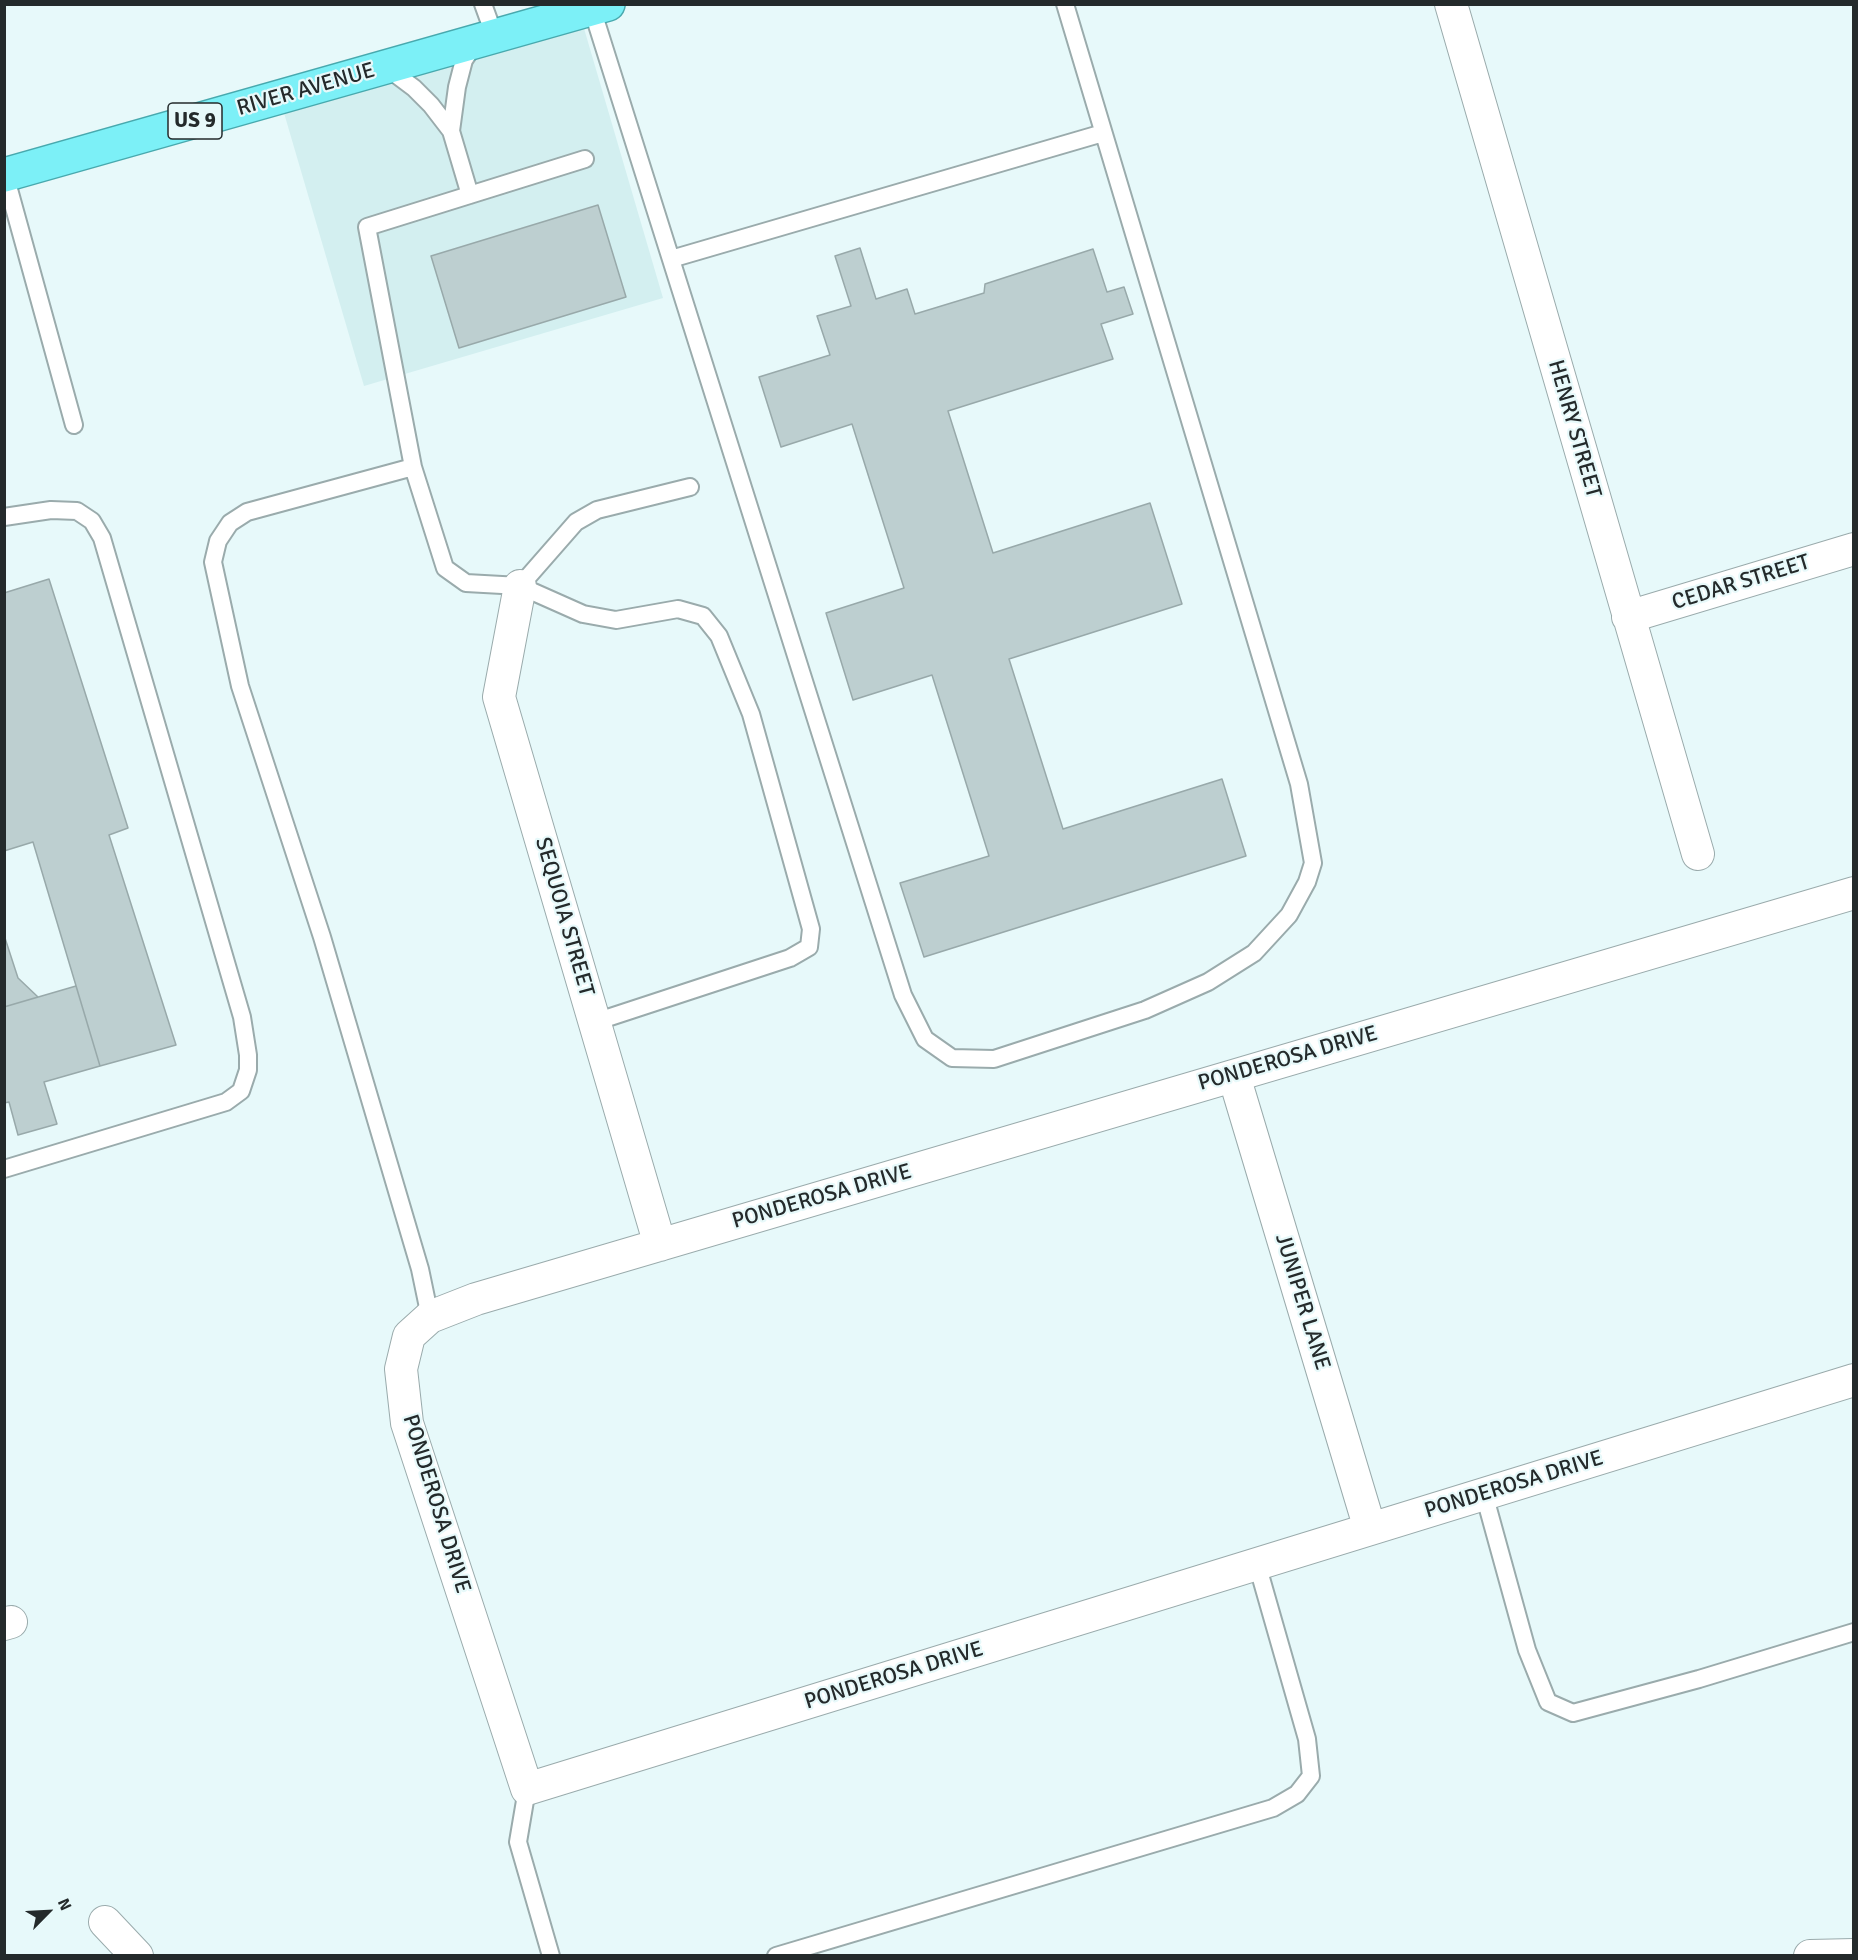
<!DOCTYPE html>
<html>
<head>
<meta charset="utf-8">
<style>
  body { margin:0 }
  #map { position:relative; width:1858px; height:1960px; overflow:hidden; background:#e7f9fa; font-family:Signika,sans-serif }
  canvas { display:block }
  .frame { position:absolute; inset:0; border:6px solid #242a2b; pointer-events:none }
  .north { position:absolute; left:18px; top:1882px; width:60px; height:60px; -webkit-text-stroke:4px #e7f9fa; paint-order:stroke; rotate:66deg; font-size:16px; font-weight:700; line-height:24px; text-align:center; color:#242a2b }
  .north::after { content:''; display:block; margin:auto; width:21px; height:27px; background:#242a2b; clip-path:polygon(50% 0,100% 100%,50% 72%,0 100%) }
</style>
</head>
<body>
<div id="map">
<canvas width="1858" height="1960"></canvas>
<div class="frame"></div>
<div class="north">N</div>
</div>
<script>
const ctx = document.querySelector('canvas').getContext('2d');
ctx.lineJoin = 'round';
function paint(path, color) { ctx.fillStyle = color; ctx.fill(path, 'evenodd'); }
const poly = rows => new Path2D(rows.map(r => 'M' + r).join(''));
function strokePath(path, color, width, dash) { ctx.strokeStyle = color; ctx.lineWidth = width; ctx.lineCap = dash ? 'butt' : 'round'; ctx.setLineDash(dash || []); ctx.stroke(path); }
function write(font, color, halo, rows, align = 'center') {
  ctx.font = font + ' Signika,sans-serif'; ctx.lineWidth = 4.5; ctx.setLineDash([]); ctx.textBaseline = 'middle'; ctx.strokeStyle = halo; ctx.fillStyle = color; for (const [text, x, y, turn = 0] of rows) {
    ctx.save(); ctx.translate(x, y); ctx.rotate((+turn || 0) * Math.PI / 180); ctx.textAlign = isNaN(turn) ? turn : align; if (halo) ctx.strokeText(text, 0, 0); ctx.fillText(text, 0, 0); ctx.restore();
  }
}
const built = poly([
  [583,25,663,298,364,386,284,113]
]);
const building = poly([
  [598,205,626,297,459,348,431,256,598,205],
  [860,248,876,299,907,289,915,314,984,293,985,284,1093,249,1107,292,1124,287,1133,314,1101,324,1113,359,948,411,993,553,1150,503,1182,604,1009,659,1063,829,1222,779,1246,856,924,957,900,883,989,856,932,675,853,700,826,613,904,588,852,424,781,447,759,377,830,355,817,316,851,306,835,256,860,248],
  [49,579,128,828,109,835,176,1045,100,1066,33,842,4,851,4,593,49,579],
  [4,935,18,978,38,997,4,1007,4,935],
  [76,986,100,1066,44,1082,57,1124,18,1135,9,1102,4,1103,4,1007,76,986]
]);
const service = poly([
  [483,4,495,37],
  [592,9,903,995,925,1039,952,1058,994,1059,1145,1010,1208,982,1254,953,1289,915,1307,882,1313,863,1299,784,1065,4],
  [386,67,414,88,431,105,451,131,470,195],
  [451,131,457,87,464,60,475,44],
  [5,175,74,425],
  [671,259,1103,133],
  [413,467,367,227,585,159],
  [4,517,51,510,77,511,92,521,102,538,242,1017,248,1055,248,1070,241,1091,226,1102,4,1169],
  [520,586,576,522,597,510,690,487],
  [430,1317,420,1269,322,937,240,686,213,562,218,541,230,523,247,512,413,467,445,568,466,583,520,586,583,614,616,620,678,609,703,616,719,636,751,714,811,929,809,947,790,958,595,1022],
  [1484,1494,1527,1650,1548,1702,1573,1713,1699,1679,1854,1632],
  [527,1789,518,1842,551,1956],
  [776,1956,1273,1808,1297,1794,1311,1776,1307,1739,1257,1564]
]);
const minor = poly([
  [1451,4,1698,854],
  [520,586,499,697,660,1245],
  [1628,617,1854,549],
  [1854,893,476,1299,430,1317,409,1336,401,1369,407,1423,527,1789,1854,1380],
  [1234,1076,1370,1529],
  [4,1624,11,1622],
  [105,1922,137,1956],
  [1810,1956,1854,1955]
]);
const trunk = poly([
  [4,175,608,4]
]);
const shields = [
  [195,121,54]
];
const shieldNames = [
  ["US 9",195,121]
];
const streetNames = [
  ["RIVER AVENUE",306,90,-16],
  ["HENRY STREET",1574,429,74],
  ["CEDAR STREET",1741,583,-17],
  ["SEQUOIA STREET",564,917,74],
  ["PONDEROSA DRIVE",1288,1059,-16],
  ["PONDEROSA DRIVE",822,1197,-16],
  ["JUNIPER LANE",1302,1302,73],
  ["PONDEROSA DRIVE",1514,1485,-17],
  ["PONDEROSA DRIVE",436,1504,73],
  ["PONDEROSA DRIVE",894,1676,-17]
];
paint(built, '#d3eff0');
paint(building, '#bdcfd0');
strokePath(building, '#98a9aa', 1.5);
strokePath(service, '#9aabac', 20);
strokePath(minor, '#9aabac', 34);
strokePath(trunk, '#48a9ae', 36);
strokePath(service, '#fff', 16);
strokePath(minor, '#fff', 32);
strokePath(trunk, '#7cf0f7', 33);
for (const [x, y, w] of shields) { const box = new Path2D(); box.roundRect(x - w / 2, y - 18, w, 36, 4.5); ctx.fillStyle = '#e7f9fa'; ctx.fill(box); strokePath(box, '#242a2b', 1.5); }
write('bold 21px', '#242a2b', null, shieldNames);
write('22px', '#242a2b', '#e7f9fa', streetNames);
</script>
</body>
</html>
